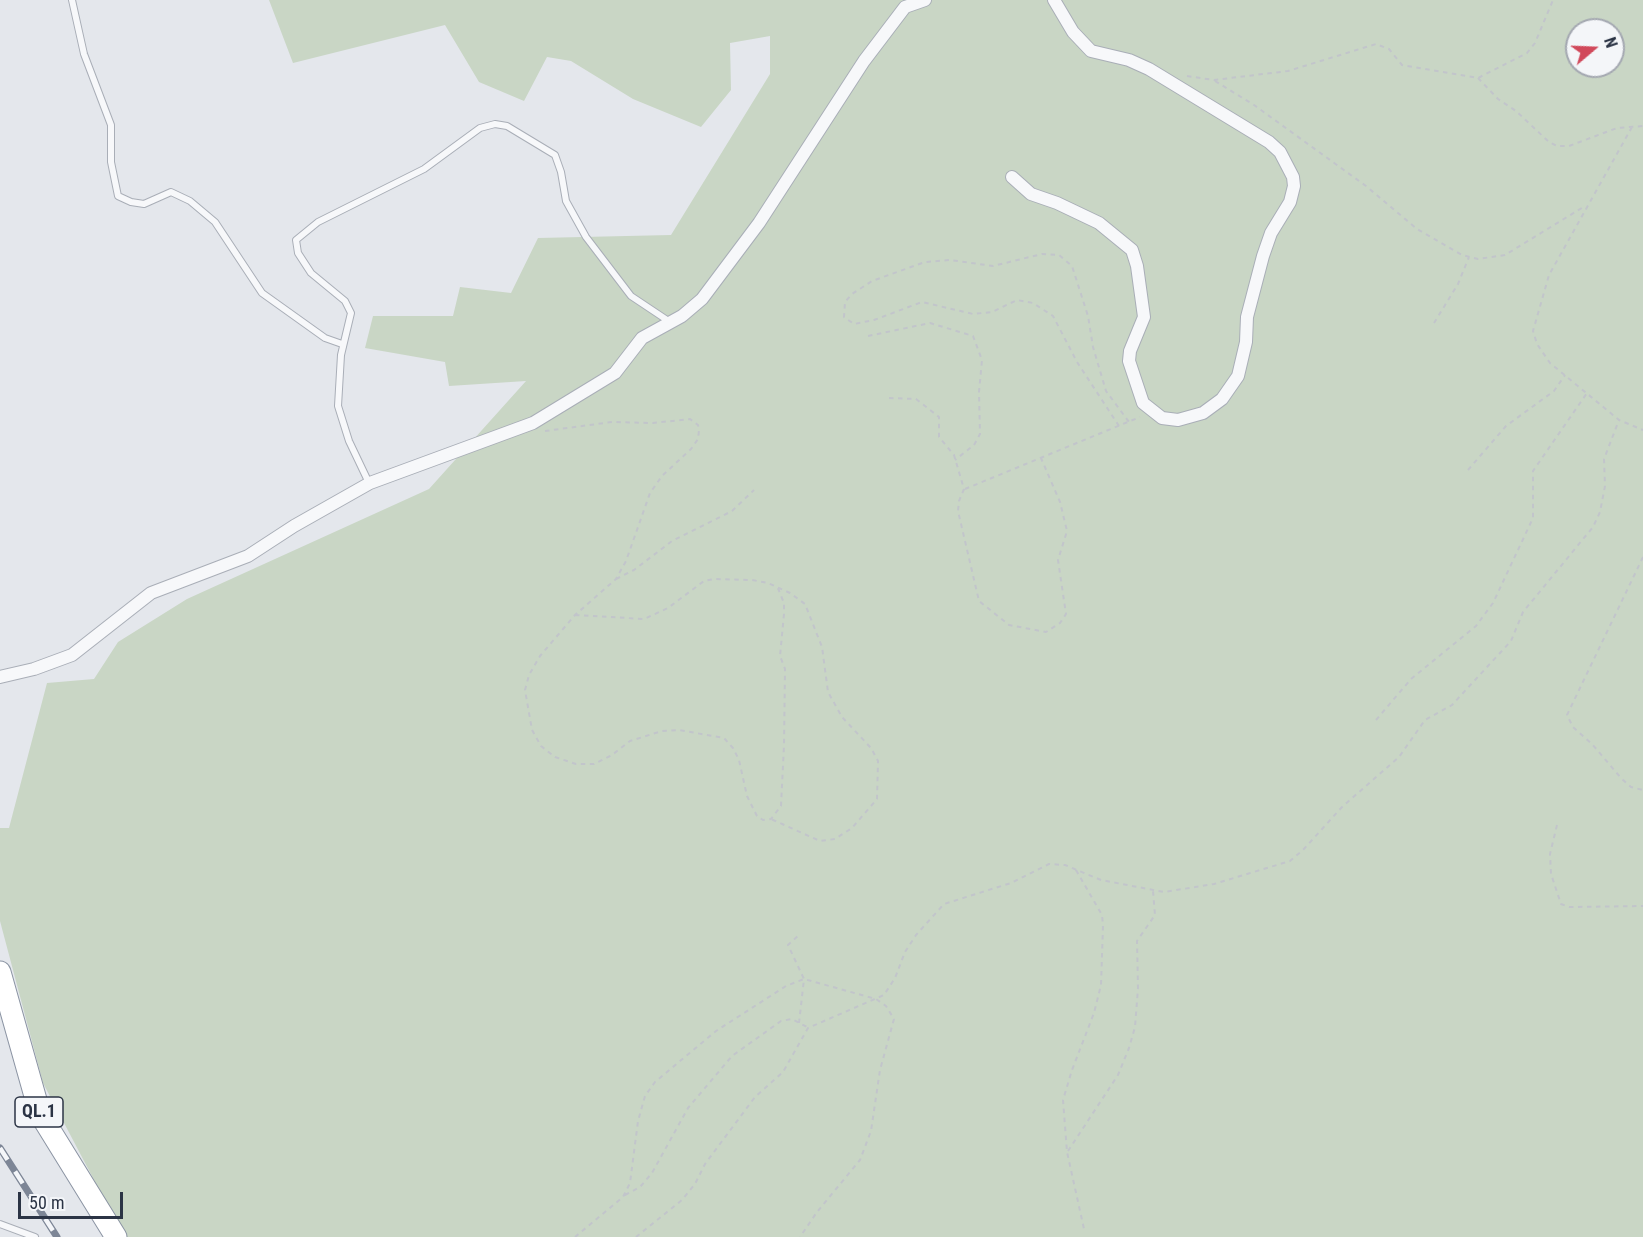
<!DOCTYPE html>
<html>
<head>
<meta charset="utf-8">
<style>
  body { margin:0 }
  #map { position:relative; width:1643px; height:1237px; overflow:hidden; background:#e4e7ec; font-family:"Roboto Condensed",sans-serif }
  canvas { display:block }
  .north { position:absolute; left:1565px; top:18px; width:60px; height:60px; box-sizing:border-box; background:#f4f6f9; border:2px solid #a4a8b1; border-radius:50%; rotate:71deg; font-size:16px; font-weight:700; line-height:24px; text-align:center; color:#2b3445 }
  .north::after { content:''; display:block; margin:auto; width:21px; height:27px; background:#d1495b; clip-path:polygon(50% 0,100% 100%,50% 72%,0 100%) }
  .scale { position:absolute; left:18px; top:1192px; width:105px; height:27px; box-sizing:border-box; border:3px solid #2b3445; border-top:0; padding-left:8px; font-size:18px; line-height:21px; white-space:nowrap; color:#2b3445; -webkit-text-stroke:4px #f4f6f9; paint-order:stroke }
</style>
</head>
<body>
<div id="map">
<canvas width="1643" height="1237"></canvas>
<div class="north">N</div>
<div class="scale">50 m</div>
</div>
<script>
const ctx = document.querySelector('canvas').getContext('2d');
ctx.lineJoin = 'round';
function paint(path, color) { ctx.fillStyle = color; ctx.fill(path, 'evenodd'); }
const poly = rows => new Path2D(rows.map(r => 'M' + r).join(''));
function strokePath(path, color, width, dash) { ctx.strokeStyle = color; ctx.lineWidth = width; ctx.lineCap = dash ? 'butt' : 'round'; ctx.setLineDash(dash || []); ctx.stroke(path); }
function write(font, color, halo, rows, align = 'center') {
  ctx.font = font + ' "Roboto Condensed",sans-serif'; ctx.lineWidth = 5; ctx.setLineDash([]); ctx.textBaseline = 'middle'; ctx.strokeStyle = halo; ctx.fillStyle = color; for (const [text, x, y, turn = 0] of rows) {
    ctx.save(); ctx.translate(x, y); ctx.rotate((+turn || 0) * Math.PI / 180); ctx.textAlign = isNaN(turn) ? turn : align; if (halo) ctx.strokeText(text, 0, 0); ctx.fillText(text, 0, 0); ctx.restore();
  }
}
const green = poly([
  [269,0,1643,0,1643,1237,124,1237,43,1083,0,921,0,828,9,828,47,683,94,679,118,642,187,599,429,489,526,381,449,386,445,362,365,348,373,316,453,316,460,287,511,293,538,238,671,235,770,74,770,36,730,43,731,90,701,127,633,99,571,61,547,57,524,101,479,82,445,25,293,63],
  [1577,30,1613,30,1613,66,1577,66]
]);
const path = poly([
  [1187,76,1214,80,1288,71,1376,44,1389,49,1402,65,1478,78,1527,53,1535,43,1553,0],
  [1478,78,1498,99,1516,111,1549,142,1557,146,1569,146,1617,128,1643,126],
  [1215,81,1254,105,1366,186,1417,229,1462,255,1478,259,1505,255,1585,206],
  [1632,127,1549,275,1533,331,1537,344,1550,363,1619,420,1643,430],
  [1434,323,1458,284,1469,257],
  [868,336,930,323,973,336,982,360,979,392,980,434,974,445,955,460],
  [889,398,916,399,939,417,939,437,954,455,964,489,959,501,958,511,979,601,1009,625,1046,632,1060,623,1066,614,1058,560,1067,531,1060,502,1041,458],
  [1119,426,1077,362,1053,316,1033,303,1017,300,992,312,973,314,922,302,874,320,854,324,844,317,845,302,852,294,872,281,925,262,950,260,993,266,1042,254,1059,255,1072,266,1088,316,1093,347,1106,391,1129,422],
  [545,431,612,422,653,423,690,419,698,425,699,430,698,439,691,449,662,476,650,493,626,561,616,579,575,615,540,656,529,675,525,690,532,730,541,746,555,757,576,764,594,764,612,755,630,741,662,731,679,730,724,738,733,748,739,760,747,796,757,816,763,820,771,819,781,806,784,745,785,669,780,656,784,614,784,603,777,586],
  [1468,470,1506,426,1554,391,1565,375],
  [965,489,1140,417],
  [1643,557,1567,715,1573,727,1592,744,1621,778,1631,787,1643,790],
  [616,579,634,570,672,541,732,511,754,490],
  [575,615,644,619,668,608,704,581,714,579,752,580,768,583,790,593,805,604,822,647,828,692,842,717,871,748,878,761,877,799,852,828,835,839,820,841,771,819],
  [1376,720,1411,679,1476,626,1493,603,1533,518,1533,471,1587,393],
  [1557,825,1550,854,1551,874,1561,904,1569,907,1643,906],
  [1076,870,1102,915,1103,926,1101,985,1094,1013,1072,1070,1063,1100,1067,1152,1084,1229],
  [799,1023,804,979,788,945,800,934],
  [1068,1151,1118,1075,1129,1048,1135,1027,1138,988,1137,941,1155,915,1153,891],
  [625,1195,640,1187,652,1173,688,1108,732,1056,781,1021,792,1019,807,1027],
  [575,1237,623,1197,630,1183,638,1121,645,1096,655,1082,716,1031,786,986,804,979,876,999,886,1006,894,1019,880,1070,871,1131,860,1160,817,1212,800,1237],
  [636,1237,682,1200,695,1184,705,1164,755,1097,783,1072,808,1028,884,995,895,978,905,952,916,935,944,904,1011,883,1049,864,1065,865,1101,880,1164,892,1214,884,1290,861,1303,850,1342,807,1399,757,1425,720,1452,705,1511,641,1523,612,1593,527,1600,512,1605,486,1604,459,1619,420]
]);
const service = poly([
  [72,0,84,54,111,125,111,162,118,196,131,202,144,204,171,192,190,201,215,222,262,293,325,338,342,344],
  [369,483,349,441,338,406,341,355,351,313,345,301,311,273,298,253,296,240,318,222,424,169,480,128,495,124,507,126,555,155,561,172,566,201,586,237,631,296,670,322],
  [0,1224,35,1237]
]);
const minor = poly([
  [1012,177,1031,194,1057,203,1099,223,1132,250,1137,266,1144,317,1130,351,1129,361,1143,403,1162,418,1178,420,1203,413,1222,399,1238,376,1246,342,1247,317,1263,256,1271,233,1290,202,1294,186,1293,177,1280,152,1269,142,1149,69,1129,60,1091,51,1073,32,1054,0],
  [0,677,34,669,72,655,151,593,248,556,294,526,370,483,533,423,615,373,642,338,682,316,702,299,759,223,864,61,905,7,925,0]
]);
const trunk = poly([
  [0,972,40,1114,116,1237]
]);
const rail = poly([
  [0,1148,57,1237]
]);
const shields = [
  [39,1112,48]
];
const shieldNames = [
  ["QL.1",39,1112]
];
paint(green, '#c9d6c5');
strokePath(service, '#a9aeb7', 8);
strokePath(minor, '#a9aeb7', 14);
strokePath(trunk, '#8b94a3', 23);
strokePath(path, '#c2c5cb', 2, [4.5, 4.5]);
strokePath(service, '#f7f8fa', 6);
strokePath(minor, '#f7f8fa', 12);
strokePath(trunk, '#fff', 21);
strokePath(rail, '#7d8696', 7);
strokePath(rail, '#f4f6f9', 4.5, [14]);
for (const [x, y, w] of shields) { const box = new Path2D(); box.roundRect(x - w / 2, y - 15, w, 30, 4.5); ctx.fillStyle = '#f4f6f9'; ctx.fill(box); strokePath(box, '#2b3445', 1.5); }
write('bold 18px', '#2b3445', null, shieldNames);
</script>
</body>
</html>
